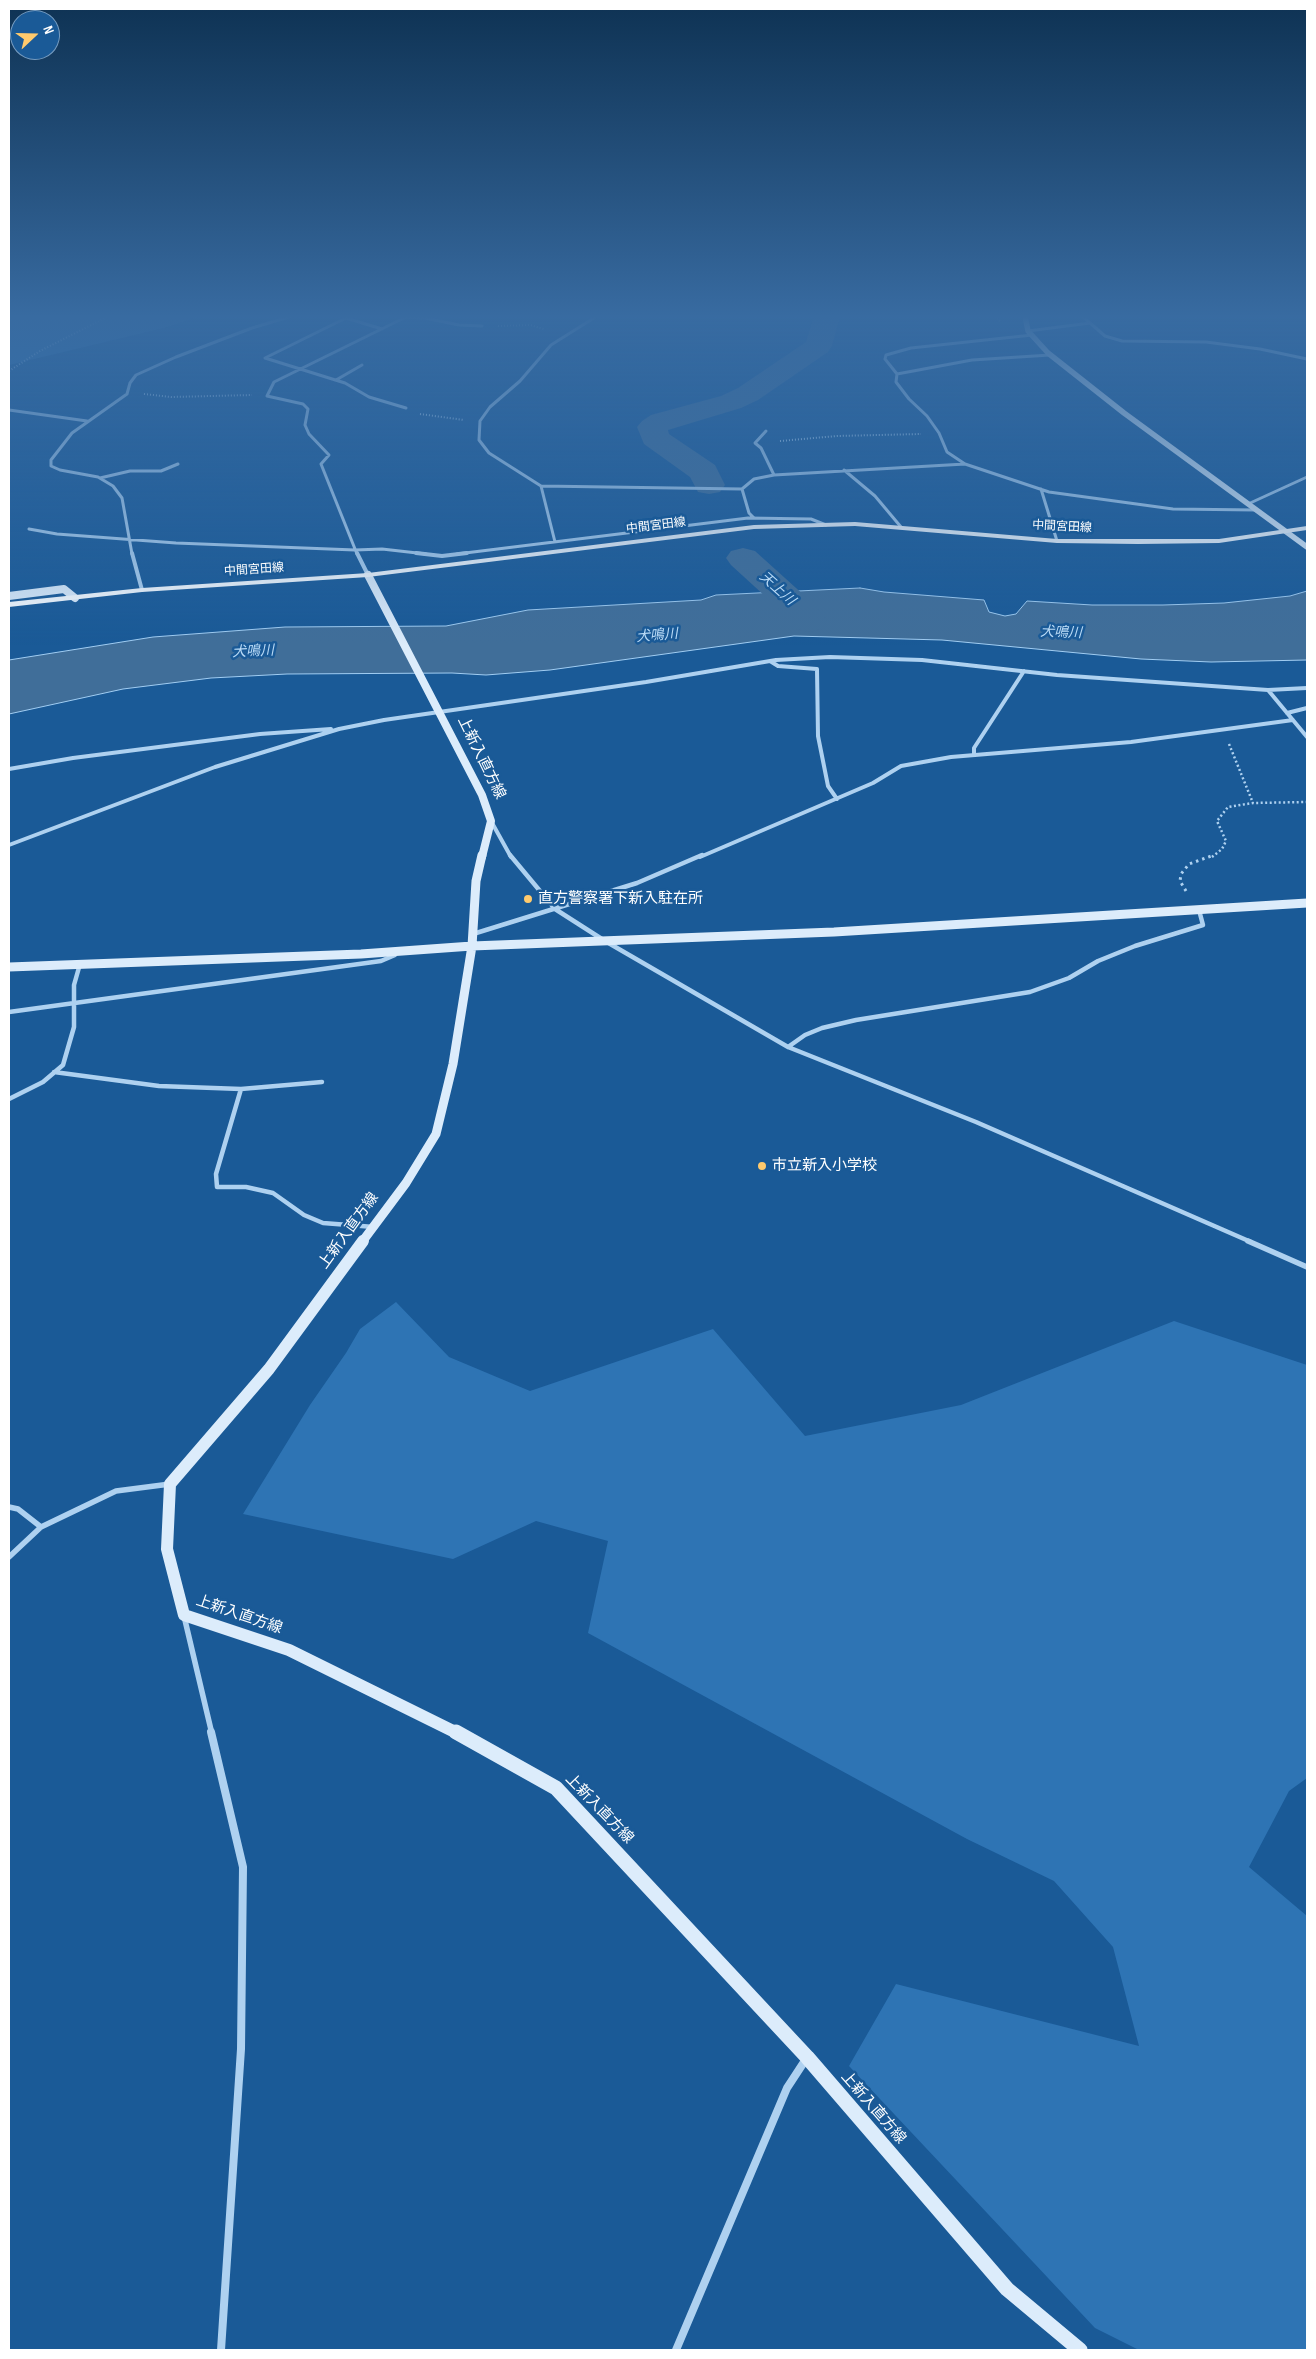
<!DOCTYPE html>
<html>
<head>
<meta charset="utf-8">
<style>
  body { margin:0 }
  #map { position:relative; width:1316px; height:2359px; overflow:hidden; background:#1a5a97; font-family:"Sofia Sans Condensed",sans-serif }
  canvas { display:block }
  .frame { position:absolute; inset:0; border:10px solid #fff; pointer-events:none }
  .north { position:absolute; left:10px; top:10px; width:50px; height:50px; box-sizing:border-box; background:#1a5a97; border:1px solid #769cc1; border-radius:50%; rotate:69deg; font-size:14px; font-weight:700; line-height:20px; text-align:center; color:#fff }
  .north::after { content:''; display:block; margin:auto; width:18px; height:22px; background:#ffca6d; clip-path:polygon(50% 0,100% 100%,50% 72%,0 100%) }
</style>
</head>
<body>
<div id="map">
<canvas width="1316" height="2359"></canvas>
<div class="frame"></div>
<div class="north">N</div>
</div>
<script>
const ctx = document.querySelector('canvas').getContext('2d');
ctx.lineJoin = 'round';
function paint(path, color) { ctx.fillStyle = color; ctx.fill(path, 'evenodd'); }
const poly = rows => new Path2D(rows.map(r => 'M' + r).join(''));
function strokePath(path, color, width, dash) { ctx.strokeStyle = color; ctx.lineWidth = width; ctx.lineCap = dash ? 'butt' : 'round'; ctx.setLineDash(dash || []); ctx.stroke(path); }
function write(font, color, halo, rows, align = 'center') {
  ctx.font = font + ' "Sofia Sans Condensed","Noto Sans JP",sans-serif'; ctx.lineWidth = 5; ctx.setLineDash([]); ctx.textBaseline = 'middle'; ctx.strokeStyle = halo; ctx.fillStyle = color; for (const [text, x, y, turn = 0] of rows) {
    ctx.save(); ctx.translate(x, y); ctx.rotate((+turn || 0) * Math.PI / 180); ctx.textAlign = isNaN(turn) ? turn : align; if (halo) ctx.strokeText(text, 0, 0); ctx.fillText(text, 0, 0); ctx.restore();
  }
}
const green = poly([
  [9,316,199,316,164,328,9,365],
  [396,1302,449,1357,530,1391,713,1329,805,1436,961,1405,1174,1321,1307,1365,1307,1778,1289,1791,1249,1867,1307,1916,1307,2350,1139,2350,1095,2328,849,2066,896,1984,1139,2046,1113,1947,1054,1881,967,1839,588,1633,608,1541,536,1521,453,1559,243,1514,310,1405,346,1353,360,1329]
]);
const water = poly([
  [860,588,884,592,984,600,989,612,1005,616,1016,614,1027,601,1092,605,1163,605,1224,603,1290,596,1307,591,1307,660,1211,662,1141,659,942,640,794,636,550,670,486,675,452,673,287,674,211,678,123,689,9,714,9,660,153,637,285,627,446,626,528,610,701,600,716,595,860,588]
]);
const river = poly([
  [814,316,840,316,832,346,828,352,758,400,741,408,668,430,669,434,715,465,725,485,720,492,709,494,698,492,690,477,644,444,637,427,642,421,651,415,721,396,738,388,806,342,814,316],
  [743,548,755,551,816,606,827,621,822,629,809,632,796,629,790,619,731,565,726,558,731,551,743,548]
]);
const pathFar2 = poly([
  [995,316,1000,321],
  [498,326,530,325,544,329],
  [9,371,40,351,109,316],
  [144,394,171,397,252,395],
  [420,414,464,420],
  [780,441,837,436,921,434]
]);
const pathFar1 = poly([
  [1229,744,1253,803],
  [1212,857,1222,849,1226,841,1217,821,1228,807,1253,803,1307,802]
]);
const path = poly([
  [1186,891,1180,881,1181,874,1189,864,1214,855]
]);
const streetFar4 = poly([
  [597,316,551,345,520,381,490,407,480,421,479,440,489,453,541,486,742,489,754,479,774,475,965,464,947,452,939,433,927,416,909,399,896,382,897,374,885,359,886,355,911,348,1032,335],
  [1082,316,1105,336,1122,341,1206,342,1260,349,1307,359],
  [406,317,425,318,459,325,482,326],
  [382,329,346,318,265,358,345,383,369,397,406,408],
  [1028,331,1090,323],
  [897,374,972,360,1050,355],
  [336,380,362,365],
  [9,410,87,421],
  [766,431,755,443,761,448,774,475],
  [965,464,1049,492,1173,509,1256,510],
  [844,470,875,496,901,527],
  [100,478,130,471,161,471,178,464],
  [541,486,555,542],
  [742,489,749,513,754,518],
  [1041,489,1057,541],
  [1248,504,1307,477],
  [29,529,57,534,176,543,355,550,382,549,426,554],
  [132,554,122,498,113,486,98,477,60,470,51,466,51,460,72,433,127,394,130,383,136,375,176,357,252,328,292,316],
  [357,554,321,464,329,455,309,434,305,425,308,409,303,404,267,396,274,382,408,316],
  [457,554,748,518,811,519,826,525]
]);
const streetFar3 = poly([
  [132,553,142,590],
  [357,553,368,575],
  [416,553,442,556,467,553],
  [770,661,778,666,817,669,818,736,828,786,837,799],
  [1268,690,1307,737],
  [1287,713,1307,708],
  [974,755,974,748,1024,671],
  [9,769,73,758,260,734,331,729],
  [491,821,511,857],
  [9,845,215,767,339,729,384,720,646,682,776,660,830,657,922,660,1057,675,1268,690,1307,688],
  [700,857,873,783,901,766,951,757,1131,742,1293,720]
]);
const streetFar2 = poly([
  [510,855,555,909,605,941,788,1047,976,1122,1251,1242],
  [473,934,637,883,702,855],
  [9,1012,381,961,395,955],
  [788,1047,805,1035,822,1028,856,1020,1030,992,1069,978,1098,961,1135,946,1203,925,1199,910],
  [54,1072,159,1086,241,1089,216,1174,217,1187,246,1187,273,1193,304,1215,323,1223,374,1227],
  [241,1089,322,1082],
  [9,1099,43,1082,63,1065,74,1027,74,985,80,964]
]);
const streetFar1 = poly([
  [1248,1241,1307,1267],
  [9,1507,18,1509,41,1527],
  [9,1557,41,1527,116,1491,170,1484],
  [184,1616,212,1734]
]);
const street = poly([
  [211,1732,243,1867,241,2049,221,2350],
  [676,2350,787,2088,806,2059]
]);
const secondaryFar4 = poly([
  [1025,316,1028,331,1048,353,1124,413,1307,547]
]);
const secondaryFar3 = poly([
  [368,575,482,795,491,821,482,857],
  [9,596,64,589,75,598]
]);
const secondaryFar2 = poly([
  [9,967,361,954,472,946,834,932,1307,903],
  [362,1242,406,1183,436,1134,453,1064,472,946,476,881,482,855]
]);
const secondaryFar1 = poly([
  [363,1241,269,1369,170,1484,167,1549,184,1615,289,1650,459,1734]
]);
const secondary = poly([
  [456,1732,556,1788,807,2057,1007,2289,1080,2350]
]);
const primary = poly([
  [855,522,1057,539,1219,539,1307,526,1307,530,1219,543,1138,544,1057,543,855,526,754,529,368,577,142,592,9,607,9,602,142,588,368,573,754,525,855,522]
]);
const markers = [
  [528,899,5,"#ffca6d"],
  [762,1166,5,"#ffca6d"]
];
const farStreetnames = [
  ["中間宮田線",656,526,-7],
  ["中間宮田線",1062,527,3],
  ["中間宮田線",254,570,-4]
];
const farWaternames = [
  ["天上川",777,589,42],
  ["犬鳴川",1061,633,2],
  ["犬鳴川",657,636,-5],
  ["犬鳴川",253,652,-3]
];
const streetNames = [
  ["上新入直方線",481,758,64],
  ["上新入直方線",349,1231,-54],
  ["上新入直方線",239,1615,19],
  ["上新入直方線",599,1809,46],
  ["上新入直方線",873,2108,49]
];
const poiNames = [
  ["直方警察署下新入駐在所",538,899],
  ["市立新入小学校",772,1166]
];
paint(green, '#2e74b4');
paint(water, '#406e99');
strokePath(water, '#a1cdf2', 1);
paint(river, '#406e99');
strokePath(pathFar2, '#aed1f0', 2, [1, 2]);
strokePath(pathFar1, '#aed1f0', 2.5, [2, 2.5]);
strokePath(path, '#aed1f0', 3, [2.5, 4]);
strokePath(streetFar4, '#aed1f0', 3);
strokePath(streetFar3, '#aed1f0', 4);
strokePath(streetFar2, '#aed1f0', 4.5);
strokePath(streetFar1, '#aed1f0', 5.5);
strokePath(street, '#aed1f0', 8);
strokePath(secondaryFar4, '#dcecfb', 5.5);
strokePath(secondaryFar3, '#dcecfb', 8);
strokePath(secondaryFar2, '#dcecfb', 9);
strokePath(secondaryFar1, '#dcecfb', 12);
strokePath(secondary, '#dcecfb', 15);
paint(primary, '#f7fbff');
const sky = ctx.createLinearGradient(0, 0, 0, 646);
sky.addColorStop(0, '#0e3253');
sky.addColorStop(0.49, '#386ba1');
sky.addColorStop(1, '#386ba100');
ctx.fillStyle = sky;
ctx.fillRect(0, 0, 1316, 646);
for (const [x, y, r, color] of markers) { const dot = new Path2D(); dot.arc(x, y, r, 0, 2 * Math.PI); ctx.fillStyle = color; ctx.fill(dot); strokePath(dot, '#1a5a97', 2); }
write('12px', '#fff', '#1a5a97', farStreetnames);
write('italic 14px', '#badbf7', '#1a5a97', farWaternames);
write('15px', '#fff', '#1a5a97', streetNames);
write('15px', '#fff', '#1a5a97', poiNames, 'left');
</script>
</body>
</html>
